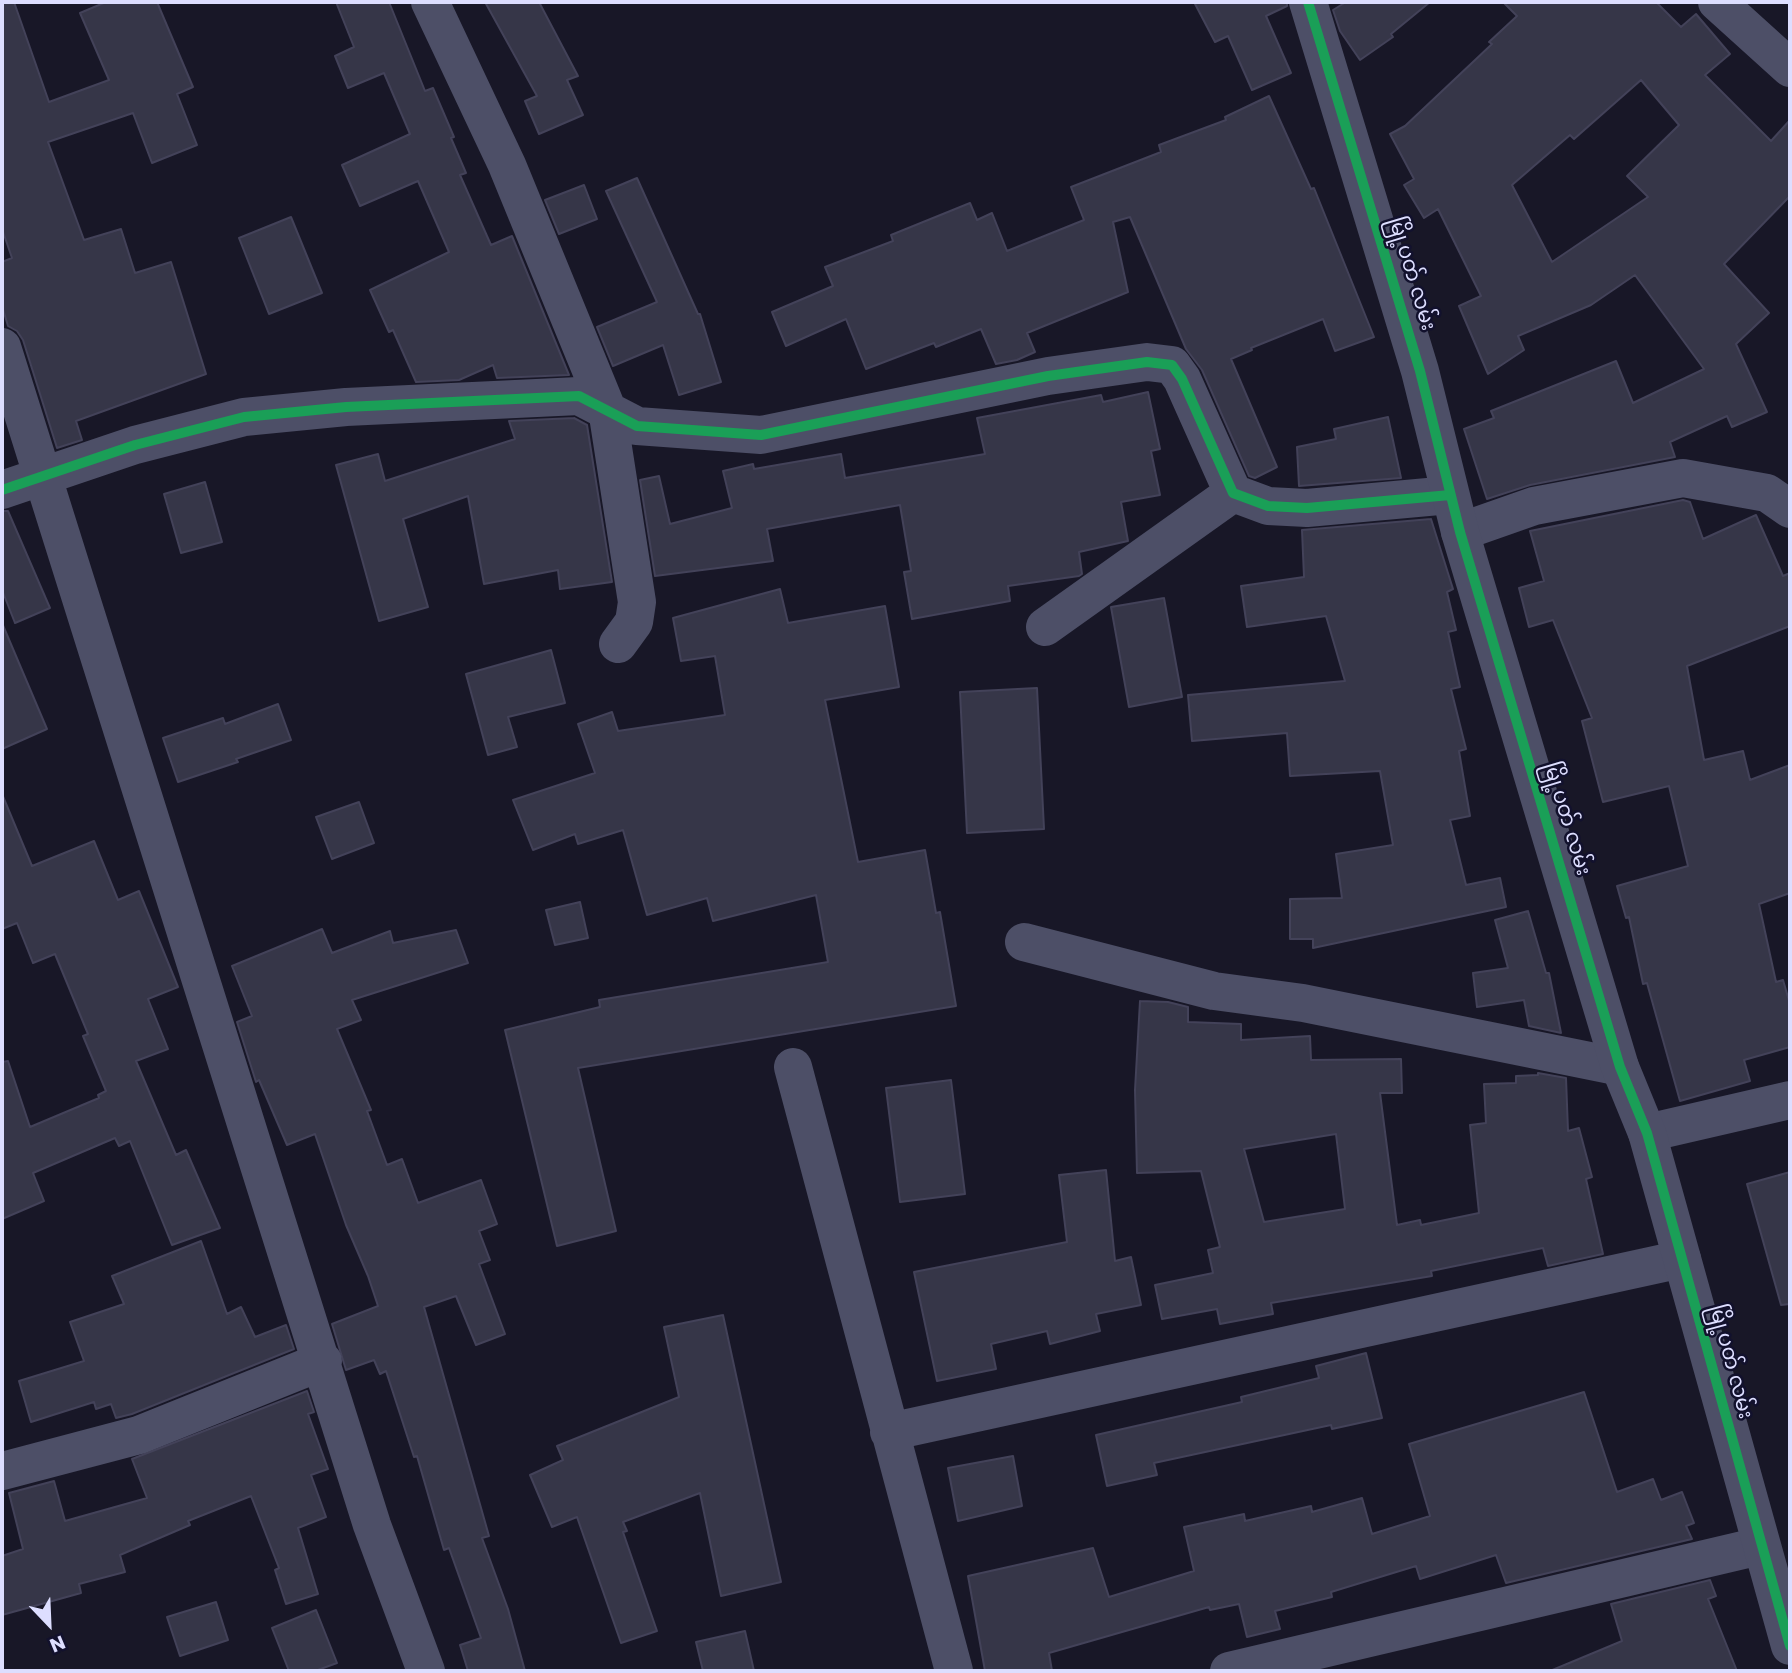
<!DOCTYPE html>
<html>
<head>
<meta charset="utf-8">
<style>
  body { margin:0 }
  #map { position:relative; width:1792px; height:1673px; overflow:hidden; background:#181727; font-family:Poppins,sans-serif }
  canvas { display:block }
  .frame { position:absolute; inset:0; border:4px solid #dddeff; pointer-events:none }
  .north { position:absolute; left:14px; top:1589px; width:70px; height:70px; -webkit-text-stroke:5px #12112d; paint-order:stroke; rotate:157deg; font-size:19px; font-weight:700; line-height:28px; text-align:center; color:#dddeff }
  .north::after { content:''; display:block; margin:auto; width:24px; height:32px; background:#dddeff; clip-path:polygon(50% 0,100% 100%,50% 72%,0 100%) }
</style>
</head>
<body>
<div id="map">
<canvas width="1792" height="1673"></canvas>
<div class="frame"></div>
<div class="north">N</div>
</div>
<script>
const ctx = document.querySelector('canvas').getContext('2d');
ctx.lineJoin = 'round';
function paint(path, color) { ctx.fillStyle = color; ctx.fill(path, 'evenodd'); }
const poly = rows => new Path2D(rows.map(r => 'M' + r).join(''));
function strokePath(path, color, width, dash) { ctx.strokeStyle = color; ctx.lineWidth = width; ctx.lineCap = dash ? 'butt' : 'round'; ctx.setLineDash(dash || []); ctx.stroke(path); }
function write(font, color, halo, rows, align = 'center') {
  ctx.font = font + ' Poppins,"Noto Sans Myanmar",sans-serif'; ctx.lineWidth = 5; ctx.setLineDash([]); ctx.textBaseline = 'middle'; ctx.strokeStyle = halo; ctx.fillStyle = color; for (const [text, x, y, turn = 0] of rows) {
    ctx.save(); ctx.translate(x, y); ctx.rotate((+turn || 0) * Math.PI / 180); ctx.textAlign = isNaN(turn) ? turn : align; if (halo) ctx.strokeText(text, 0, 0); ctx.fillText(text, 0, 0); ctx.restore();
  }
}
const building = poly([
  [2,2,14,2,49,102,109,80,80,13,106,2,157,2,193,87,177,94,197,145,152,163,133,113,48,142,84,240,121,229,135,273,171,262,206,374,76,421,82,440,57,448,23,340,17,331,8,326,2,306,2,262,12,258,2,229,2,2],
  [336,2,389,2,425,91,433,88,454,137,451,138,466,173,460,175,491,245,512,236,569,375,497,378,493,365,459,380,416,382,393,330,389,332,370,290,449,252,418,181,360,206,342,165,410,134,384,73,348,88,335,56,354,47,336,2],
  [485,2,539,2,578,76,567,80,583,115,539,134,525,101,537,96,485,2],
  [1194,2,1287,2,1287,6,1266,16,1291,73,1252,90,1228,36,1215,42,1194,2],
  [1346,2,1430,2,1391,34,1393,37,1360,60,1340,31,1333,10,1346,2],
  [1503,2,1656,2,1681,27,1696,14,1730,54,1705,75,1771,141,1790,120,1790,196,1724,264,1769,313,1736,344,1767,412,1732,427,1727,416,1670,442,1675,457,1530,485,1487,499,1464,429,1494,418,1491,411,1616,361,1633,403,1704,369,1635,275,1591,305,1518,336,1524,350,1488,374,1459,306,1481,296,1438,209,1424,218,1404,185,1414,179,1390,134,1405,126,1492,44,1489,42,1517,16,1503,2],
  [1641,80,1679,125,1627,176,1648,197,1552,262,1512,185,1570,135,1574,139,1641,80],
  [1269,96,1311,189,1314,188,1374,337,1335,351,1323,319,1251,348,1252,350,1231,359,1277,467,1255,478,1249,476,1202,370,1186,349,1130,217,1113,222,1128,292,1027,333,1035,352,1017,360,996,364,981,329,936,347,934,343,866,369,846,319,786,346,772,312,833,286,825,267,893,241,891,235,970,203,977,220,992,213,1007,251,1084,220,1071,187,1161,152,1159,145,1226,120,1225,117,1269,96],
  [637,178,698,314,700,314,721,382,679,395,663,345,613,366,597,327,657,302,606,191,637,178],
  [584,185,597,219,559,234,545,200,584,185],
  [291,217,322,293,269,314,239,238,291,217],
  [1148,392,1160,449,1151,451,1160,495,1121,502,1128,541,1079,552,1082,574,1079,576,1008,586,1010,601,912,619,904,572,911,571,900,505,767,529,773,561,655,576,640,480,659,476,670,524,732,508,723,471,753,464,754,469,841,454,845,478,985,454,977,418,1101,395,1103,402,1148,392],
  [1388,417,1401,478,1299,486,1297,447,1336,439,1334,429,1388,417],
  [574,418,587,425,612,582,560,589,558,570,484,584,468,496,403,519,428,607,379,621,336,465,378,454,385,481,515,439,509,421,574,418],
  [205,482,222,542,181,553,164,494,205,482],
  [1683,500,1690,502,1703,539,1756,515,1783,576,1790,573,1790,626,1687,666,1704,760,1743,751,1750,780,1790,765,1790,893,1759,904,1776,982,1783,980,1790,1004,1790,1047,1744,1060,1750,1081,1680,1101,1647,983,1643,984,1629,917,1626,918,1617,886,1688,866,1669,786,1603,802,1582,721,1592,718,1553,620,1529,627,1519,588,1544,581,1530,531,1683,500],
  [2,511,8,511,50,608,15,623,2,590,2,511],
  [1431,519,1453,589,1447,592,1456,630,1448,632,1460,687,1451,689,1466,749,1459,751,1470,816,1450,820,1466,885,1500,878,1506,907,1313,948,1313,939,1290,939,1290,899,1342,898,1336,854,1393,845,1380,771,1290,776,1287,733,1192,741,1188,695,1345,681,1326,616,1247,627,1241,586,1304,577,1302,530,1431,519],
  [780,589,788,623,885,606,899,687,825,700,858,862,925,850,936,913,940,912,956,1006,578,1068,616,1231,557,1246,505,1030,600,1007,599,1000,828,962,816,895,713,921,707,898,647,915,623,830,578,844,575,834,533,850,513,800,595,773,578,724,612,712,618,731,725,715,715,656,681,661,673,618,780,589],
  [1164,598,1182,697,1129,707,1111,607,1164,598],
  [2,623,47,729,2,749,2,623],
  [551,650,565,703,508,717,517,747,488,755,466,674,551,650],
  [1037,688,1044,829,967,833,960,692,1037,688],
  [278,704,291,740,236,759,238,762,178,782,163,738,223,718,225,724,278,704],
  [2,794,32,866,94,841,118,900,139,891,178,987,148,999,168,1049,136,1061,176,1155,186,1150,220,1228,172,1245,130,1141,119,1146,115,1138,33,1173,44,1201,2,1219,2,1062,8,1061,30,1127,99,1098,98,1095,106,1091,83,1036,88,1034,55,954,33,963,17,923,2,929,2,794],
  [359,802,374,843,332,859,316,817,359,802],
  [580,902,588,938,555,945,546,910,580,902],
  [1528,911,1546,973,1549,973,1561,1033,1529,1026,1524,1000,1477,1007,1473,973,1508,968,1495,920,1528,911],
  [322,929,332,953,390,931,393,943,456,930,468,963,352,1000,361,1020,337,1029,371,1110,367,1111,387,1165,402,1159,418,1203,481,1180,497,1224,479,1231,490,1260,479,1264,505,1334,476,1345,456,1296,424,1307,489,1536,482,1538,508,1609,525,1671,468,1671,460,1645,481,1638,449,1548,444,1550,417,1456,414,1457,386,1371,380,1374,374,1360,346,1370,332,1324,378,1306,368,1276,346,1225,315,1134,287,1145,259,1080,256,1082,237,1022,252,1016,232,966,322,929],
  [1140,1001,1168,1002,1188,1007,1188,1022,1241,1024,1241,1040,1310,1036,1311,1060,1401,1059,1402,1093,1380,1093,1397,1225,1420,1220,1421,1225,1479,1213,1470,1125,1486,1123,1484,1084,1516,1083,1516,1076,1538,1075,1538,1073,1566,1078,1568,1131,1579,1128,1592,1177,1586,1179,1603,1254,1548,1266,1543,1248,1431,1271,1432,1276,1271,1303,1273,1314,1220,1324,1217,1309,1162,1319,1155,1285,1213,1273,1208,1250,1220,1247,1201,1171,1137,1173,1135,1090,1140,1001],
  [1336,1134,1345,1209,1264,1222,1244,1149,1336,1134],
  [951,1080,965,1194,900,1202,886,1088,951,1080],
  [1106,1170,1115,1261,1131,1257,1141,1305,1096,1314,1100,1331,1050,1344,1047,1331,991,1344,996,1369,937,1381,914,1272,1067,1242,1059,1175,1106,1170],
  [1790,1172,1790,1304,1781,1305,1747,1184,1790,1172],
  [201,1241,227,1314,241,1307,255,1337,286,1325,294,1349,132,1414,116,1418,111,1404,96,1409,94,1402,31,1422,19,1381,84,1361,70,1322,124,1304,112,1276,201,1241],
  [723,1315,781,1582,721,1596,700,1493,623,1522,627,1531,623,1532,657,1631,621,1643,577,1517,552,1527,530,1475,563,1460,557,1446,679,1397,664,1327,723,1315],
  [1366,1353,1382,1418,1332,1429,1331,1425,1154,1463,1157,1475,1107,1486,1096,1435,1242,1402,1241,1397,1319,1378,1316,1366,1366,1353],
  [307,1391,314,1412,308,1414,328,1469,311,1475,326,1517,298,1528,318,1594,286,1604,275,1570,279,1568,251,1496,188,1521,190,1525,120,1555,125,1572,79,1584,81,1593,2,1615,2,1556,23,1549,9,1493,54,1481,65,1521,147,1498,132,1459,307,1391],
  [1584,1392,1617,1492,1653,1479,1661,1500,1682,1492,1694,1523,1686,1526,1692,1539,1506,1583,1496,1555,1420,1579,1416,1566,1331,1592,1332,1597,1275,1611,1280,1629,1247,1637,1239,1604,1210,1610,1209,1607,1049,1653,1052,1671,985,1671,968,1576,1093,1548,1109,1597,1194,1571,1184,1527,1244,1514,1245,1521,1311,1506,1312,1512,1362,1498,1372,1534,1430,1516,1409,1444,1584,1392],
  [1013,1456,1022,1506,958,1521,948,1468,1013,1456],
  [1710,1580,1716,1596,1708,1599,1737,1671,1550,1671,1622,1641,1611,1604,1710,1580],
  [216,1602,228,1640,180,1656,167,1617,216,1602],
  [316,1610,337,1663,315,1671,289,1671,272,1628,316,1610],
  [745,1631,754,1671,703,1671,696,1642,745,1631]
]);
const minor = poly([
  [430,2,507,165,607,409,637,602,634,622,618,644],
  [2,347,372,1525,426,1671],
  [2,490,135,445,244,417,346,407,579,396,637,426,761,435,1048,376,1147,362,1172,365,1182,379,1233,493,1268,506,1307,508,1450,495],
  [1460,532,1534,506,1683,478,1767,493,1790,509],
  [1045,627,1233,493],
  [1024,942,1214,991,1303,1003,1620,1067],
  [793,1067,954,1671],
  [1647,1133,1790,1100],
  [889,1432,1682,1259],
  [2,1471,139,1435,323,1361],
  [1229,1671,1760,1546]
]);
const tertiary = poly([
  [1308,2,1420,371,1460,532,1620,1067,1647,1133,1790,1646],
  [1717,2,1790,68]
]);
const cycleway = poly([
  [1308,2,1420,371,1460,532,1620,1067,1647,1133,1790,1646],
  [2,490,135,445,244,417,346,407,579,396,637,426,761,435,1048,376,1147,362,1172,365,1182,379,1233,493,1268,506,1307,508,1450,495]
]);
const streetNames = [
  ["မြို့ပတ် လမ်း",1411,274,73],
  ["မြို့ပတ် လမ်း",1566,819,73],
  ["မြို့ပတ် လမ်း",1730,1362,75]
];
paint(building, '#363648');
strokePath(building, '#434259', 2);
strokePath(minor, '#4d4f67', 38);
strokePath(tertiary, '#4d4f67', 38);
strokePath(cycleway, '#1a9f57', 10);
write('21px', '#dddeff', '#12112d', streetNames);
</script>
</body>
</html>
